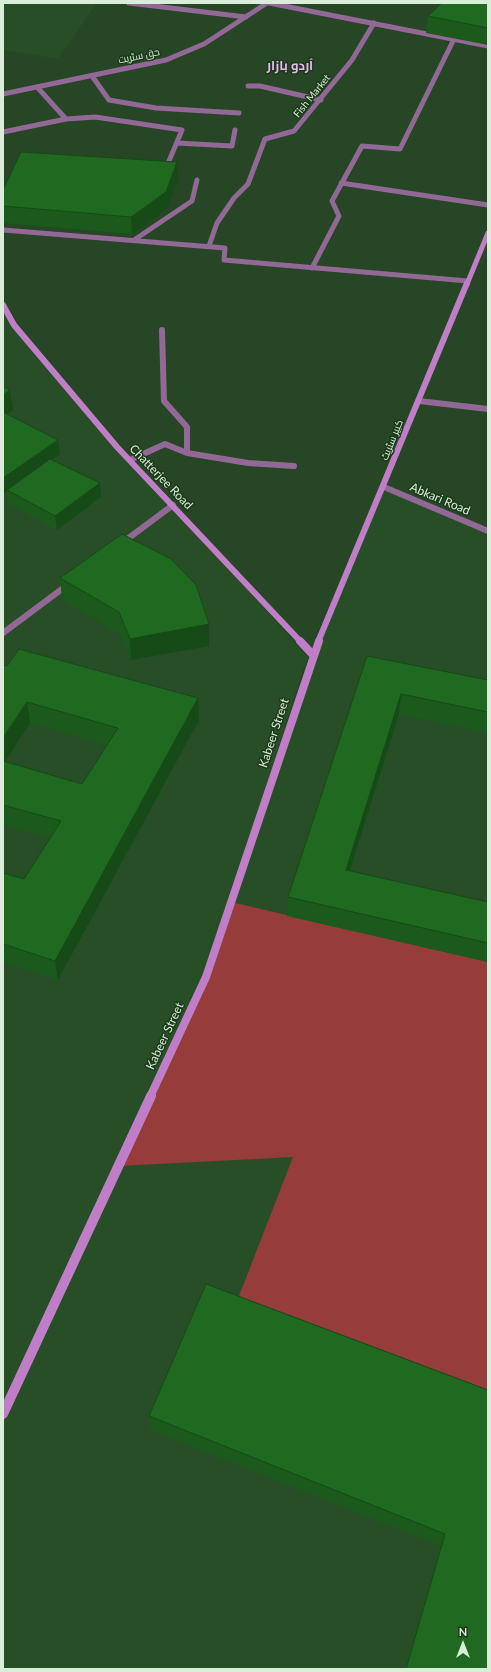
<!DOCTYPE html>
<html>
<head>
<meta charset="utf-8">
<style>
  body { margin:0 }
  #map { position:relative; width:491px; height:1672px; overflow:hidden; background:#264625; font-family:Lato,sans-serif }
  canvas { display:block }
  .frame { position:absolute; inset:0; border:4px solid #daedd9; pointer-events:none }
  .north { position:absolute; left:443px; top:1624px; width:40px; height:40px; -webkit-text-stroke:3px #1c3b1b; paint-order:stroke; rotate:0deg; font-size:11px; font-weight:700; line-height:16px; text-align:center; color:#daedd9 }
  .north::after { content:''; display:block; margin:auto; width:14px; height:18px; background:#daedd9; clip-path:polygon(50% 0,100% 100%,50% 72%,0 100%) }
</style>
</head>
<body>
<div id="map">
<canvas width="491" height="1672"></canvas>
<div class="frame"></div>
<div class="north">N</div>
</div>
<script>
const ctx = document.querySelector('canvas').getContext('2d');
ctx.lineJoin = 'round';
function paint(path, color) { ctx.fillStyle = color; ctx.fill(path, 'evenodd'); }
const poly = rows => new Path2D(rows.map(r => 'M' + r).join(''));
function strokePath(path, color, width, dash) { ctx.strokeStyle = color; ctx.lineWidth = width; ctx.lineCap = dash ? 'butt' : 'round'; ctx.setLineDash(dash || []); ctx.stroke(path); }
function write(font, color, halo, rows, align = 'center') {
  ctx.font = font + ' Lato,Cairo,sans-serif'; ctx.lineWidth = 3; ctx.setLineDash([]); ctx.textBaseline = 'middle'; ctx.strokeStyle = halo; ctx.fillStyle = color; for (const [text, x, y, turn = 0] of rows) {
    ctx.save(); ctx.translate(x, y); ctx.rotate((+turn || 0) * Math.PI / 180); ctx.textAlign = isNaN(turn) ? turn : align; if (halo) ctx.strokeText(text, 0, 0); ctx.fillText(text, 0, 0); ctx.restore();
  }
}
const built = poly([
  [3,3,97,3,58,59,3,50],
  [3,306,14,325,307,657,215,944,313,655,384,487,488,531,488,1669,3,1669]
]);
const green = poly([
  [231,902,488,962,488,1406,234,1309,293,1157,119,1166,206,977]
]);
const laneFar1 = poly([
  [129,3,246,17],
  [92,76,109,100,156,108,239,113],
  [248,86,260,86,321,100],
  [177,143,232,146,235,130]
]);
const lane = poly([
  [122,543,173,505],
  [3,633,70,583]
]);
const streetFar1 = poly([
  [269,3,488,46],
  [37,87,66,119],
  [3,94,166,60,204,44,267,3],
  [3,132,66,119,95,117,182,130,169,161],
  [341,183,488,205],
  [3,230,225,248,224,260,468,281],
  [134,240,192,201,197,180],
  [209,246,217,223,234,198,248,184,265,139,294,131,352,60,374,23],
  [312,268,339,216,332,201,362,146,400,149,454,39]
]);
const street = poly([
  [162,330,164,401,187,427,187,453],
  [419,401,488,409],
  [130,460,165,444,187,453,248,463,294,466],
  [384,487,488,531]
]);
const secondaryFar3 = poly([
  [467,284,488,233]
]);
const secondaryFar2 = poly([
  [3,305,14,325,117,447,301,642],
  [318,642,467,283]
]);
const secondaryFar1 = poly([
  [300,641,313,655],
  [150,1097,206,977,319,641]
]);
const secondary = poly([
  [3,1414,151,1096]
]);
const wall = poly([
  [488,3,488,45,426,33,428,16],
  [177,162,178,180,167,209,132,234,3,223,3,190],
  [3,386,10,390,13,410,7,414,58,440,60,454,52,460,101,497,57,530,9,504,7,491],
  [60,578,209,624,209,646,131,660,120,634,62,599],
  [367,656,488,680,488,733,399,714,350,871,488,902,488,962,287,916,288,897],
  [3,665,198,698,199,720,58,980,3,962,3,873,24,879,50,838,3,825],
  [30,723,107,745,82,784,5,762],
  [488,1390,488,1669,405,1669,441,1546,151,1430,149,1416]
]);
const shadedWall = poly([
  [177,162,178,180,167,209,132,234,131,217],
  [10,390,13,410,3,417,3,395],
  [58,440,60,454,3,494,3,478],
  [100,483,101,497,57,530,55,516],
  [209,624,209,646,131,660,130,639],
  [401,694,399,714,344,889,346,870],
  [198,698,199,720,58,980,55,961],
  [27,702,30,723,3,765,3,738]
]);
const building = poly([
  [442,3,488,3,488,28,428,16,442,3],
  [21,152,177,162,166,192,131,217,3,206,3,190,21,152],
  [3,386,10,390,3,395,3,386],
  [3,412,58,440,3,478,3,412],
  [50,459,100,483,55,516,7,490,50,459],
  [122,534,171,559,196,585,209,624,130,639,119,612,60,578,122,534],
  [19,649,198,698,55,961,3,944,3,873,24,879,61,821,3,805,3,761,82,784,118,728,27,702,3,738,3,665,7,666,19,649],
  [367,656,488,680,488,712,401,694,346,870,488,902,488,943,288,897,367,656],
  [206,1284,488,1390,488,1669,406,1669,445,1534,149,1416,206,1284]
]);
const farStreetnames = [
  ["حق سٹریت",139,56,-12],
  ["Fish Market",312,96,-51],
  ["کبیر سٹریٹ",392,440,-68]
];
const streetNames = [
  ["Chatterjee Road",161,477,46],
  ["Abkari Road",440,499,23],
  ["Kabeer Street",274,733,-72],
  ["Kabeer Street",165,1036,-65]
];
const farDistrictnames = [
  ["اُردو بازار",290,66]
];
paint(built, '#284e27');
paint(green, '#963c3b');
strokePath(laneFar1, '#926896', 5);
strokePath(lane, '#926896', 6);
strokePath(streetFar1, '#926896', 5);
strokePath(street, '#926896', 6);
strokePath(secondaryFar3, '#c17ec8', 5);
strokePath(secondaryFar2, '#c17ec8', 6);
strokePath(secondaryFar1, '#c17ec8', 8);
strokePath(secondary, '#c17ec8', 10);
paint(wall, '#1b5a1c');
paint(shadedWall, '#164a16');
paint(building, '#1f6920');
strokePath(building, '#164a16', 1);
write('10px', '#daedd9', '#1c3b1b', farStreetnames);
write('12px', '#daedd9', '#1c3b1b', streetNames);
write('bold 13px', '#ecb6f1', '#1c3b1b', farDistrictnames);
</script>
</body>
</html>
